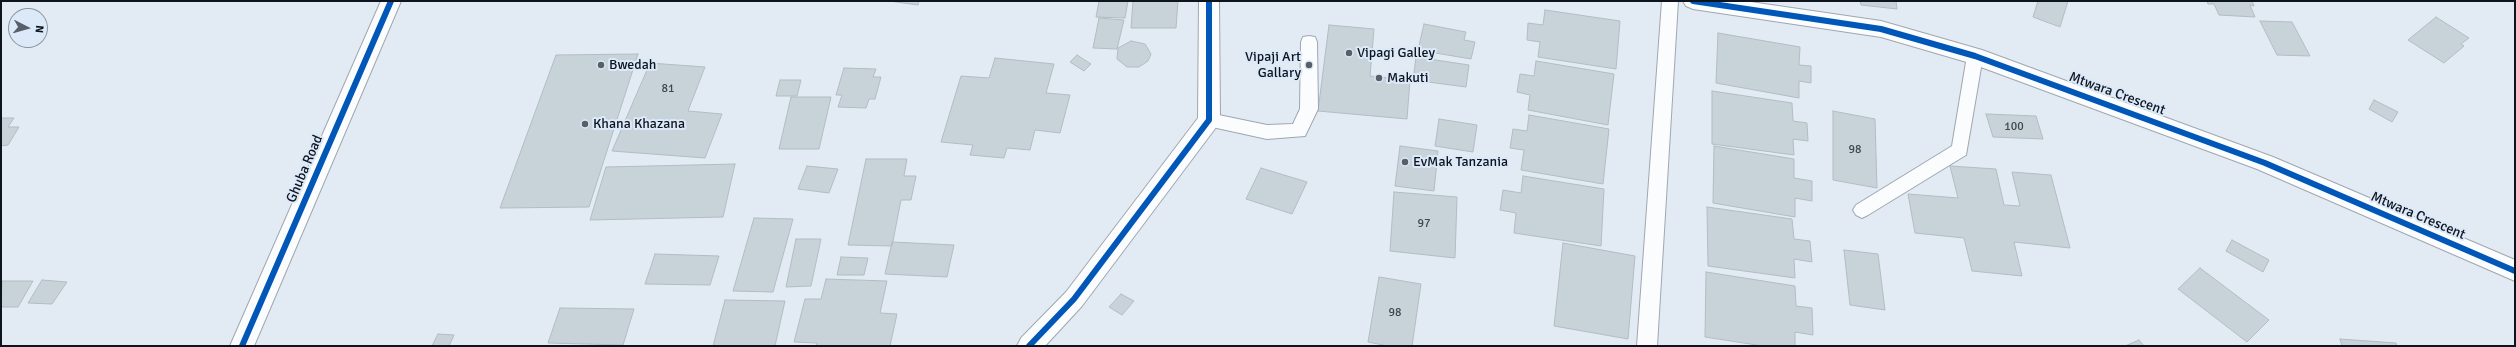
<!DOCTYPE html>
<html>
<head>
<meta charset="utf-8">
<style>
  body { margin:0 }
  #map { position:relative; width:2516px; height:347px; overflow:hidden; background:#e2eaf3; font-family:Signika,sans-serif }
  canvas { display:block }
  .frame { position:absolute; inset:0; border:2px solid #0d141d; pointer-events:none }
  .north { position:absolute; left:8px; top:8px; width:40px; height:40px; box-sizing:border-box; background:#dce9f9; border:1px solid #8994a1; border-radius:50%; rotate:96deg; font-size:11px; font-weight:700; line-height:16px; text-align:center; color:#0d141d }
  .north::after { content:''; display:block; margin:auto; width:14px; height:18px; background:#585f68; clip-path:polygon(50% 0,100% 100%,50% 72%,0 100%) }
</style>
</head>
<body>
<div id="map">
<canvas width="2516" height="347"></canvas>
<div class="frame"></div>
<div class="north">N</div>
</div>
<script>
const ctx = document.querySelector('canvas').getContext('2d');
ctx.lineJoin = 'round';
function paint(path, color) { ctx.fillStyle = color; ctx.fill(path, 'evenodd'); }
const poly = rows => new Path2D(rows.map(r => 'M' + r).join(''));
function strokePath(path, color, width, dash) { ctx.strokeStyle = color; ctx.lineWidth = width; ctx.lineCap = dash ? 'butt' : 'round'; ctx.setLineDash(dash || []); ctx.stroke(path); }
function write(font, color, halo, rows, align = 'center') {
  ctx.font = font + ' Signika,sans-serif'; ctx.lineWidth = 4; ctx.setLineDash([]); ctx.textBaseline = 'middle'; ctx.strokeStyle = halo; ctx.fillStyle = color; for (const [text, x, y, turn = 0] of rows) {
    ctx.save(); ctx.translate(x, y); ctx.rotate((+turn || 0) * Math.PI / 180); ctx.textAlign = isNaN(turn) ? turn : align; if (halo) ctx.strokeText(text, 0, 0); ctx.fillText(text, 0, 0); ctx.restore();
  }
}
const building = poly([
  [889,1,919,1,918,5,889,1],
  [1099,1,1128,1,1125,18,1096,17,1099,1],
  [1133,1,1178,1,1176,28,1131,28,1133,1],
  [1860,1,1896,1,1897,9,1861,5,1860,1],
  [2038,1,2068,1,2060,27,2033,17,2038,1],
  [2207,1,2252,1,2254,6,2250,5,2255,17,2219,15,2214,4,2208,4,2207,1],
  [1545,10,1620,21,1616,69,1538,57,1540,42,1527,40,1528,23,1543,25,1545,10],
  [2436,17,2469,38,2461,44,2464,46,2444,63,2408,40,2436,17],
  [1099,18,1124,20,1117,49,1093,48,1099,18],
  [2260,21,2292,22,2310,56,2277,55,2260,21],
  [1424,24,1466,32,1464,40,1475,42,1471,59,1418,50,1424,24],
  [1329,25,1374,29,1370,76,1410,80,1407,119,1318,111,1329,25],
  [1718,33,1800,47,1799,65,1811,66,1811,83,1799,81,1799,98,1716,83,1718,33],
  [1131,41,1145,44,1151,54,1148,61,1139,67,1127,67,1117,59,1118,48,1131,41],
  [638,54,589,207,500,208,556,55,638,54],
  [1077,55,1091,64,1084,71,1070,62,1077,55],
  [1416,57,1469,65,1466,87,1413,80,1416,57],
  [995,58,1054,64,1046,93,1070,95,1060,133,1035,130,1030,150,1007,148,1004,158,970,155,973,145,941,142,961,76,989,78,995,58],
  [1536,61,1614,74,1608,125,1528,110,1530,95,1517,92,1520,74,1534,76,1536,61],
  [650,63,705,67,688,111,722,114,705,158,612,151,650,63],
  [844,68,876,69,873,77,881,77,875,99,869,99,866,108,838,107,842,95,836,95,844,68],
  [780,80,801,80,797,96,776,96,780,80],
  [1712,91,1792,103,1793,121,1807,123,1808,141,1793,139,1794,155,1712,144,1712,91],
  [791,97,831,97,819,149,779,149,791,97],
  [2374,100,2398,112,2392,122,2369,109,2374,100],
  [1833,111,1875,119,1877,188,1833,180,1833,111],
  [1986,114,2036,116,2043,139,1993,137,1986,114],
  [1529,115,1609,129,1603,184,1521,170,1524,150,1510,148,1513,129,1527,131,1529,115],
  [1,118,14,118,8,127,19,127,8,145,1,146,1,118],
  [1439,119,1477,125,1473,152,1435,146,1439,119],
  [1400,146,1438,151,1434,191,1395,186,1400,146],
  [1714,146,1794,159,1794,178,1812,181,1812,201,1795,198,1795,217,1713,203,1714,146],
  [866,159,907,159,904,176,916,176,911,200,901,200,892,246,848,245,866,159],
  [735,164,723,217,590,220,606,167,735,164],
  [807,166,838,169,829,193,798,189,807,166],
  [1950,166,1996,169,2004,205,2020,206,2012,172,2051,175,2070,248,2014,242,2022,276,1972,271,1964,238,1915,233,1908,194,1958,198,1950,166],
  [1261,168,1307,182,1292,214,1246,199,1261,168],
  [1523,176,1604,189,1601,246,1514,233,1516,213,1500,210,1503,190,1521,193,1523,176],
  [1394,192,1457,197,1455,258,1390,251,1394,192],
  [1707,207,1792,219,1794,239,1810,241,1812,262,1794,259,1795,278,1708,266,1707,207],
  [754,218,793,219,773,292,733,291,754,218],
  [796,239,821,239,811,286,786,287,796,239],
  [2232,240,2269,260,2263,272,2226,251,2232,240],
  [892,242,954,245,947,277,885,274,892,242],
  [1563,243,1635,256,1628,339,1554,326,1563,243],
  [1844,250,1878,254,1885,310,1850,305,1844,250],
  [655,254,719,256,710,285,645,284,655,254],
  [841,257,868,258,864,275,837,275,841,257],
  [2200,268,2269,320,2247,342,2178,289,2200,268],
  [1706,272,1795,286,1796,306,1812,308,1813,335,1795,332,1795,346,1763,346,1705,337,1706,272],
  [1379,277,1421,284,1412,346,1388,346,1368,342,1379,277],
  [826,279,887,281,880,313,897,314,890,346,816,346,817,343,794,342,805,299,821,299,826,279],
  [42,280,67,282,52,304,28,303,42,280],
  [2,281,33,281,18,307,1,307,2,281],
  [1121,294,1134,301,1122,315,1109,307,1121,294],
  [725,300,785,301,775,346,713,346,725,300],
  [560,308,634,309,623,345,548,343,560,308],
  [438,334,454,335,449,346,432,346,438,334],
  [2340,339,2396,343,2397,346,2342,346,2340,339],
  [2139,340,2144,346,2125,346,2139,340]
]);
const service = poly([
  [1662,1,1678,1,1657,346,1637,346,1662,1],
  [1309,36,1315,37,1317,42,1318,109,1305,136,1267,139,1203,125,1200,120,1203,115,1209,113,1267,125,1293,124,1300,109,1301,42,1303,37,1309,36],
  [1975,49,1981,51,1983,56,1966,155,1868,215,1862,218,1856,215,1853,210,1856,205,1952,146,1967,56,1969,51,1975,49]
]);
const minor = poly([
  [381,1,401,1,254,346,230,346,381,1],
  [1199,1,1219,1,1220,120,1217,126,1082,306,1045,346,1017,346,1021,338,1066,292,1198,118,1199,1],
  [1683,1,1744,1,1881,21,1982,50,2273,157,2515,260,2515,281,2257,169,1970,63,1881,37,1693,9,1686,6,1683,1]
]);
const cycleway = poly([
  [1693,1,1881,29,1975,56,2265,163,2515,271],
  [242,346,391,1],
  [1029,346,1074,299,1209,120,1209,1]
]);
const markers = [
  [1349,53,4,"#585f68"],
  [601,65,4,"#585f68"],
  [1309,65,4,"#585f68"],
  [1379,78,4,"#585f68"],
  [585,124,4,"#585f68"],
  [1405,162,4,"#585f68"]
];
const numberNames = [
  ["81",668,89],
  ["100",2014,127],
  ["98",1855,150],
  ["97",1424,224],
  ["98",1395,313]
];
const poiNames = [
  ["Vipagi Galley",1357,53],
  ["Vipaji Art",1301,57,"right"],
  ["Gallary",1301,73,"right"],
  ["Bwedah",609,65],
  ["Makuti",1387,78],
  ["Khana Khazana",593,124],
  ["EvMak Tanzania",1413,162]
];
const streetNames = [
  ["Mtwara Crescent",2117,94,20],
  ["Ghuba Road",305,169,-67],
  ["Mtwara Crescent",2418,216,23]
];
paint(building, '#c8d2d9');
strokePath(building, '#b2bcc3', 1);
strokePath(service, '#9fa7af', 2);
strokePath(minor, '#9fa7af', 2);
paint(service, '#fbfcfd');
paint(minor, '#fbfcfd');
strokePath(cycleway, '#0057b8', 6);
for (const [x, y, r, color] of markers) { const dot = new Path2D(); dot.arc(x, y, r, 0, 2 * Math.PI); ctx.fillStyle = color; ctx.fill(dot); strokePath(dot, '#dce9f9', 1.5); }
write('12px', '#3e464e', null, numberNames);
write('14px', '#0d141d', '#dce9f9', poiNames, 'left');
write('14px', '#0d141d', '#dce9f9', streetNames);
</script>
</body>
</html>
